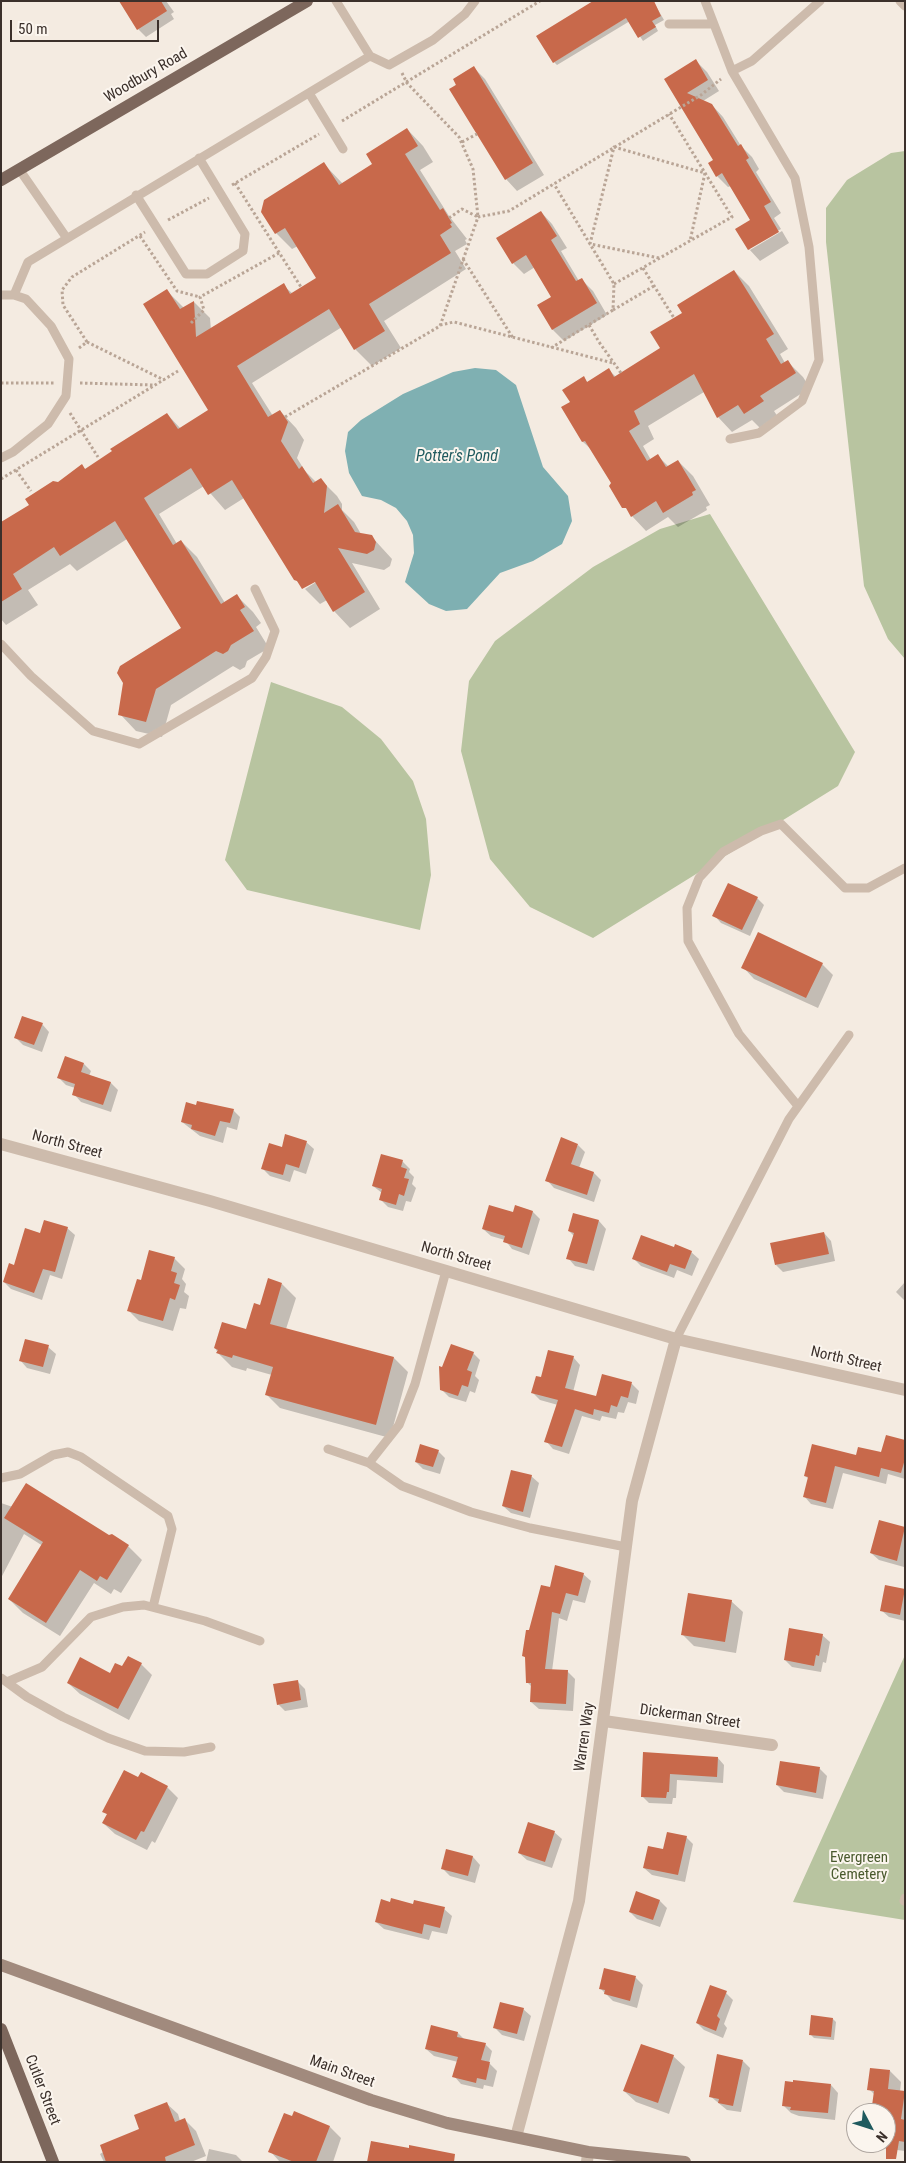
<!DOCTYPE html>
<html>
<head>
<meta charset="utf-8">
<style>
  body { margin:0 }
  #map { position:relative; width:906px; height:2163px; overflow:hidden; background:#f4ebe1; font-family:"Roboto Condensed",sans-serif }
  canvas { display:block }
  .frame { position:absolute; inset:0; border:2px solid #3b302b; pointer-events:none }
  .north { position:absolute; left:846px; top:2103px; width:50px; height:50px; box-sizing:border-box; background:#fbf5ee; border:1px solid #aea6a0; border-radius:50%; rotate:130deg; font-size:14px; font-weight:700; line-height:20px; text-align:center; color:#3b302b }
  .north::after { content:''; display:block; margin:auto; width:18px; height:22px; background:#1f5a5e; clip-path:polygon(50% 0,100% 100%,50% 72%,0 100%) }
  .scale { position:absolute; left:10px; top:20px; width:149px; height:22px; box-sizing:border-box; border:2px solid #3b302b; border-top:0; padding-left:6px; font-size:15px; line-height:18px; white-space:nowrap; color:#3b302b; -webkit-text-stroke:4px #fbf5ee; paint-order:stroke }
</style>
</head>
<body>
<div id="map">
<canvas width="906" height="2163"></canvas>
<div class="frame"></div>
<div class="north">N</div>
<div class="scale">50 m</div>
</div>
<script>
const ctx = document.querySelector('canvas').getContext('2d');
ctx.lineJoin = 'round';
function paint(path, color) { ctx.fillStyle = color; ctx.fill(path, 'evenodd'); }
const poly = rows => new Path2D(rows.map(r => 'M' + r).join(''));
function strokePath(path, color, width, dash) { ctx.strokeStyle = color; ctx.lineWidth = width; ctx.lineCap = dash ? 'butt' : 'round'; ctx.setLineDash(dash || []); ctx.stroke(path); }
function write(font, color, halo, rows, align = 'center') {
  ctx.font = font + ' "Roboto Condensed",sans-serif'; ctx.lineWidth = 4; ctx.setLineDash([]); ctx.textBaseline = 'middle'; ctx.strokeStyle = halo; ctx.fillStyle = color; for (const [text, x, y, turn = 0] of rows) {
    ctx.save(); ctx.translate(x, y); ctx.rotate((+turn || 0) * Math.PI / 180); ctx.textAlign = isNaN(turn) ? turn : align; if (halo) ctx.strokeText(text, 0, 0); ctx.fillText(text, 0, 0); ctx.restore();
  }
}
const green = poly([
  [905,151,905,659,888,639,864,586,826,242,826,208,847,180,891,153],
  [710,514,855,752,838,786,593,938,530,907,490,859,461,751,469,681,495,641,593,567,660,529],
  [271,682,342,707,381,739,413,781,426,819,431,875,420,930,247,890,225,860],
  [905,1655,905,1920,793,1902]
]);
const water = poly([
  [475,368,496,370,516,385,543,467,568,496,572,521,562,544,533,561,500,573,467,609,446,611,429,604,405,582,414,553,413,535,407,521,396,508,381,500,362,496,349,473,345,451,348,432,361,420,403,394,453,372]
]);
const shadow = poly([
  [121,1,166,1,174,12,171,14,174,19,146,37,138,29],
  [653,1,664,20,655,25,658,31,643,41,630,21,557,65,554,62],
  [696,61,707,72,719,91,703,101,712,105,723,117,741,146,752,157,759,169,756,172,781,213,774,218,781,229,750,247,750,250,782,231,789,243,760,261,749,249,752,221,731,186,728,187,717,176,715,160,666,79],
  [474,68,485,79,544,175,517,191,506,179,451,89],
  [407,129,423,146,433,162,420,170,449,216,467,239,465,240,467,244,455,251,466,269,384,321,401,348,372,366,355,349,342,327,252,383,273,416,280,411,296,428,304,440,297,458,305,471,316,482,321,480,337,496,342,504,342,510,354,522,361,534,371,536,392,559,390,566,384,570,352,563,380,609,350,628,334,611,327,600,320,604,295,579,244,498,225,510,204,486,159,514,177,544,181,541,197,557,225,603,237,596,253,612,261,623,256,627,269,648,247,661,245,667,240,670,233,666,171,705,162,737,136,731,120,714,183,629,127,539,77,571,70,564,28,590,38,605,6,625,1,619,1,524,30,506,81,465,86,470,167,414,181,429,210,411,167,291,184,308,194,302,210,318,211,330,283,285,293,294,318,279,298,246,292,249,276,233,324,164,343,184,374,164],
  [321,579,305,589,303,587],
  [541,212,552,224,567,248,561,251,579,281,582,280,593,291,607,315,564,341,553,330,538,305,552,297,535,267,524,274,513,263],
  [734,271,749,286,788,349,780,354,785,363,788,362,803,377,810,388,774,411,778,417,760,428,752,420,732,432,718,417,704,392,648,426,654,439,643,446,651,460,658,456,669,467,678,461,693,476,710,505,706,507,707,510,678,527,668,517,646,531,632,516,611,486,612,483,593,451,583,442,571,403,584,378,588,383,609,370,616,377,662,349,683,314],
  [757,898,764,905,750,936,721,923,714,915],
  [822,964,833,975,818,1008,754,979,743,967],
  [42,1024,49,1032,42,1052,23,1045,15,1037],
  [84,1064,91,1071,89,1076,111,1083,118,1090,111,1112,81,1102,74,1094,75,1088,66,1085,59,1078],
  [214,1105,233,1110,240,1117,237,1130,227,1127,223,1143,200,1136,182,1122],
  [306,1142,314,1149,306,1174,294,1170,290,1182,270,1176,263,1169,283,1148],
  [578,1145,585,1152,579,1168,594,1173,601,1180,594,1202,554,1188,547,1180],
  [402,1161,410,1169,409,1172,414,1177,412,1184,416,1188,411,1202,406,1201,403,1211,388,1207,380,1199,382,1193,373,1186],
  [516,1206,533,1212,540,1219,529,1255,512,1249,505,1240,491,1236,483,1229,513,1214],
  [574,1214,599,1221,606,1229,594,1271,575,1266,568,1258,574,1236,569,1231],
  [67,1228,75,1235,62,1279,50,1275,42,1300,11,1289,4,1282,41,1234],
  [824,1233,831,1241,835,1261,783,1272,776,1265],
  [675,1249,691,1252,699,1259,692,1276,677,1270,674,1278,641,1266,633,1258],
  [174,1258,185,1269,182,1279,186,1284,184,1292,189,1296,186,1309,180,1308,173,1331,139,1321,129,1311,142,1281],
  [905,1282,905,1301,896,1292],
  [282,1284,296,1298,286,1329,394,1358,408,1372,390,1438,280,1408,266,1394,272,1375,247,1368,246,1371,232,1367,218,1353,215,1348,247,1330,261,1306],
  [48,1347,56,1354,50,1374,27,1368,20,1360],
  [473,1353,480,1360,475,1376,479,1380,475,1393,470,1391,466,1402,449,1397,441,1389],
  [573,1357,580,1365,573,1392,597,1398,603,1376,632,1384,639,1391,636,1404,628,1402,624,1413,618,1412,616,1419,602,1416,600,1421,582,1416,569,1454,553,1449,546,1441,558,1405,540,1400,533,1393,542,1378],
  [905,1441,905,1479,888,1474,886,1484,843,1473,833,1509,811,1504,804,1496,809,1479,805,1476,857,1457,882,1454],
  [438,1451,445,1458,440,1474,423,1469,416,1462],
  [531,1476,539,1483,530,1518,511,1513,503,1506],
  [1,1503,128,1546,142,1560,121,1593,114,1589,111,1594,94,1583,60,1636,23,1613,9,1599,43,1546,24,1534,1,1578],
  [880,1522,905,1529,904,1567,879,1560,871,1553],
  [583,1574,591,1581,585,1603,573,1600,567,1621,559,1618,552,1671,567,1671,575,1679,573,1711,539,1709,531,1702,532,1687,527,1682,526,1659,524,1656,530,1632,551,1588],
  [905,1590,905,1621,889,1617,881,1610],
  [731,1601,743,1612,736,1653,694,1646,683,1635],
  [822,1635,830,1642,826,1663,823,1662,821,1672,792,1667,785,1660],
  [141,1664,152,1675,129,1720,80,1694,68,1683,111,1674,123,1668],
  [297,1681,305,1689,308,1707,285,1711,278,1704],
  [645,1753,718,1758,724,1765,723,1783,677,1780,676,1798,673,1798,672,1804,649,1803,642,1796],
  [819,1768,827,1776,823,1799,784,1792,777,1785],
  [138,1779,167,1787,178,1798,155,1843,152,1841,147,1850,115,1834,103,1823,108,1815,104,1812],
  [554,1832,562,1839,552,1868,527,1860,519,1853],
  [686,1837,693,1844,685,1882,652,1875,644,1868,664,1851],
  [447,1851,473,1857,480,1865,475,1883,450,1876,443,1869],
  [660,1901,667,1908,660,1927,637,1919,630,1912],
  [391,1903,444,1909,452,1916,447,1934,432,1931,429,1940,384,1929,376,1922],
  [605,1969,636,1978,643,1985,637,2008,613,2001,600,1988],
  [726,1993,733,2000,724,2024,727,2028,723,2038,704,2030,697,2023],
  [523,2009,531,2016,524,2041,502,2035,494,2027],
  [833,2019,836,2022,834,2040,814,2038,811,2035],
  [458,2033,465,2040,485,2044,492,2051,489,2063,497,2071,493,2087,484,2085,483,2089,461,2084,454,2076,458,2062,434,2056,426,2049],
  [673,2056,685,2067,669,2114,636,2102,624,2091],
  [743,2061,750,2068,741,2112,727,2110,710,2096],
  [890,2071,901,2082,900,2092,905,2093,905,2151,881,2148,875,2143,886,2143,886,2113,872,2113,875,2095,869,2089],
  [831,2085,838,2093,835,2120,799,2116,791,2113,783,2105],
  [166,2103,178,2114,180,2121,185,2120,196,2131,206,2156,191,2162,104,2162,100,2154,141,2130],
  [330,2127,341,2138,333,2162,280,2162,270,2151],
  [209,2149,236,2155,243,2162,206,2162]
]);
const building = poly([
  [119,1,161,1,167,11,137,30],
  [593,1,654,1,661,16,652,21,656,27,638,38,626,18,553,63,536,36],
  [696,59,708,80,687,93,712,104,738,146,741,144,749,158,746,160,771,202,764,206,779,232,748,250,735,229,750,220,722,173,716,177,708,163,713,160,664,79],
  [474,66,533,163,505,180,449,89,456,85,453,79],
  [407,128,418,146,405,154,440,210,443,208,452,223,450,224,452,227,440,235,451,253,369,304,385,331,354,350,329,309,237,366,268,417,280,410,288,422,281,441,299,469,302,466,313,483,321,478,327,486,324,513,338,504,355,532,372,535,376,542,374,550,367,554,338,548,365,592,333,612,315,582,302,589,297,581,294,580,232,480,208,495,191,468,144,498,173,545,181,540,221,604,237,594,245,607,240,610,254,631,231,645,228,651,223,654,216,651,156,689,146,722,118,715,123,683,117,673,120,666,181,628,115,521,60,556,54,547,13,574,22,589,1,602,1,522,29,505,25,499,53,481,58,482,82,464,85,469,112,451,110,449,167,413,178,429,208,410,143,304,167,289,180,309,194,301,196,337,284,283,290,294,316,278,285,228,275,234,261,212,264,200,324,162,339,185,372,164,366,154],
  [541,211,557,236,551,240,576,281,582,278,597,303,552,330,537,305,551,297,526,255,512,264,496,238],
  [734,270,774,334,766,339,781,364,788,360,796,373,760,396,764,401,744,414,738,405,717,418,694,374,634,411,640,424,629,431,647,461,658,454,666,467,678,460,696,490,692,492,693,495,663,513,656,501,631,517,626,508,622,508,609,486,611,483,585,441,582,442,561,407,570,402,562,390,584,376,587,382,609,368,614,377,660,348,650,332,682,313,677,305],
  [728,883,758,897,742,930,712,916],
  [758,932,823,963,806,998,741,968],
  [22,1016,43,1023,34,1045,14,1038],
  [65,1056,84,1063,81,1072,111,1082,103,1105,72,1095,75,1084,57,1078],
  [197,1101,234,1109,230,1123,220,1121,215,1136,191,1129,192,1125,181,1122,186,1102,196,1105],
  [285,1134,307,1141,299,1168,286,1164,283,1175,261,1169,269,1143,282,1147],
  [561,1137,578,1144,571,1164,594,1172,587,1195,545,1181],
  [381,1154,403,1160,401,1167,407,1169,404,1178,409,1179,404,1196,399,1194,396,1205,379,1200,382,1189,372,1186],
  [489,1205,513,1212,515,1205,533,1211,522,1248,503,1242,505,1236,482,1229],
  [573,1213,599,1220,587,1264,566,1259,574,1233,568,1231],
  [44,1220,68,1227,55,1272,43,1269,34,1293,3,1282,9,1263,14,1265,25,1228,40,1233],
  [824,1232,829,1254,775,1265,770,1243],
  [641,1235,674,1247,675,1244,692,1251,685,1269,670,1264,667,1272,632,1259],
  [149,1250,175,1257,171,1271,177,1273,174,1283,180,1285,175,1300,170,1298,163,1321,127,1311,137,1279,141,1280],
  [268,1278,282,1283,270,1324,394,1357,376,1425,265,1395,273,1367,233,1355,232,1358,216,1353,218,1350,214,1348,222,1322,246,1329,254,1303,260,1305],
  [25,1339,49,1345,43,1367,19,1361],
  [451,1344,474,1352,467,1370,472,1372,468,1387,462,1385,458,1396,440,1390,439,1366,442,1367],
  [548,1350,574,1356,565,1388,596,1396,602,1374,632,1382,628,1398,621,1396,617,1407,611,1405,609,1413,594,1409,593,1415,575,1409,562,1447,544,1442,558,1400,531,1393,536,1376,541,1377],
  [886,1435,905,1440,905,1459,901,1473,881,1468,879,1477,835,1466,826,1503,803,1497,808,1477,804,1476,812,1444,856,1455,858,1447,881,1452],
  [420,1444,439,1450,433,1467,415,1462],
  [511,1470,532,1475,523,1512,502,1506],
  [26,1483,109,1535,112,1534,129,1545,107,1580,100,1576,97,1581,80,1570,46,1623,8,1599,43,1542,4,1518],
  [879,1520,905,1527,897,1561,870,1553],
  [555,1565,584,1573,578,1596,566,1593,560,1614,552,1612,545,1669,568,1670,566,1704,530,1702,531,1683,526,1683,525,1657,522,1656,526,1630,529,1630,541,1585,550,1587],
  [885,1585,905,1589,900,1615,880,1611],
  [688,1593,732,1600,725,1642,681,1635],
  [789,1628,823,1634,819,1656,816,1655,814,1666,784,1660],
  [128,1656,142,1663,118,1709,67,1683,80,1657,110,1673,115,1663,122,1666],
  [298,1680,301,1700,277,1705,273,1684],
  [643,1752,718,1757,717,1777,670,1774,669,1792,667,1792,666,1798,641,1797],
  [780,1761,820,1767,816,1793,776,1785],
  [124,1770,138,1777,141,1772,168,1786,144,1832,141,1831,136,1840,102,1823,107,1814,102,1812],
  [528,1822,555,1831,545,1862,518,1853],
  [667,1832,687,1836,678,1875,643,1868,648,1846,663,1849],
  [446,1849,473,1856,468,1876,441,1869],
  [636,1891,660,1900,653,1920,629,1912],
  [391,1898,413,1904,414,1900,445,1907,440,1928,424,1924,422,1934,375,1922,381,1899,390,1902],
  [604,1968,636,1976,630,2001,604,1994,605,1990,599,1989],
  [710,1985,727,1991,717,2016,720,2019,716,2031,696,2023],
  [500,2002,524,2008,517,2034,493,2028],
  [811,2015,833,2018,831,2037,809,2035],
  [431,2025,458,2032,457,2037,486,2043,481,2060,490,2062,486,2080,477,2078,476,2083,452,2077,458,2057,425,2049],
  [641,2044,674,2055,658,2103,623,2091],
  [717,2054,743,2060,733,2106,718,2103,719,2099,709,2097],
  [870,2068,890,2070,888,2089,905,2091,901,2119,905,2120,905,2142,899,2141,896,2159,886,2159,886,2113,871,2113,874,2091,867,2090],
  [793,2080,831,2084,828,2113,790,2110,791,2107,782,2106,785,2081,793,2082],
  [167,2102,175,2122,185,2118,195,2145,165,2157,166,2162,106,2162,100,2145,139,2129,134,2115],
  [294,2111,330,2126,316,2162,294,2162,268,2152,284,2113,292,2116],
  [371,2141,409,2148,409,2145,455,2154,454,2162,367,2162]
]);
const path = poly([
  [402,73,407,83,459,137,473,169,478,217],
  [342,121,540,1],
  [462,142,477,134],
  [235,183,301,287],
  [232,185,319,134],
  [449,218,462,209,478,217],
  [168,220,209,198],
  [140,236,177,291,200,297],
  [659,258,590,244,614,147,705,173,690,241],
  [463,259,513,338],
  [643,268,674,318],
  [614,284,732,217,669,114],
  [613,310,654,286],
  [191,323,204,310,200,297,279,253],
  [440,325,454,322,613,363],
  [589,325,599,342,621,373],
  [87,342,164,380],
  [79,348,87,342,63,305,62,290,72,277,145,232],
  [551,348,613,310,614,284,554,184],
  [1,383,54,383],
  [80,383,153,385],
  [70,413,98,457],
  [285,417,440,326,478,217,509,211,701,95,721,79],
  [16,470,31,491],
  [1,479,178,371]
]);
const service = poly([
  [336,1,370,56,389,65,433,40,465,14,475,1],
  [705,1,732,71,795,178,809,247,819,360,802,401,759,433,730,439],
  [900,1,905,6],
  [669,24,713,24],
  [732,71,752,61,820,1],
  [309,93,343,149],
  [19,169,66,237],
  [136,195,186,274,207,274,243,251,245,234,199,158],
  [1,295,14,295,26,299,51,326,69,359,66,396,48,424,13,452,1,458],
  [14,295,28,262,370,56],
  [1,644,31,676,93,731,139,744,252,678,266,657,275,631,255,589],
  [798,1106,739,1034,688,941,687,908,699,878,723,852,761,831,781,824,845,888,868,888,905,868],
  [676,1339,789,1119,849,1035],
  [328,1449,369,1463,399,1425,415,1384,446,1271],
  [369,1463,402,1486,471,1512,530,1528,626,1547],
  [1,1478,20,1474,53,1455,68,1452,81,1457,168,1516,172,1529,153,1607],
  [1,1678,27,1697,63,1717,108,1738,145,1751,184,1752,211,1747],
  [7,1682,42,1667,91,1617,123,1607,144,1605,205,1621,260,1641],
  [904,1901,905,1898]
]);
const minor = poly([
  [604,1721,772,1745],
  [516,2137,579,1901,632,1501,676,1339],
  [587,2162,588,2152]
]);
const tertiary = poly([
  [1,1144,210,1201,676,1339,905,1390]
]);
const secondary = poly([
  [1,1965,371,2100,447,2123,588,2152,685,2162]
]);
const primary = poly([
  [1,180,307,1],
  [1,2029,53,2162]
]);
const streetNames = [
  ["Woodbury Road",146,76,-30],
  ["North Street",67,1145,15],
  ["North Street",456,1257,16],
  ["North Street",846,1360,13],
  ["Dickerman Street",690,1717,8],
  ["Warren Way",585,1737,-82],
  ["Main Street",342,2072,20],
  ["Cutler Street",42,2090,69]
];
const parkNames = [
  ["Evergreen",859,1858],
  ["Cemetery",859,1875]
];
const waterNames = [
  ["Potter's Pond",457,457]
];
paint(green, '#b8c4a0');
paint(water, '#7fb0b2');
paint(shadow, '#0003');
paint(building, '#c8694b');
strokePath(path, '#b9a596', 3, [2.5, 2.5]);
strokePath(service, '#cdbbac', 9);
strokePath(minor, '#cdbbac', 12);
strokePath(tertiary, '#cdbbac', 12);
strokePath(secondary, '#a18a7d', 12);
strokePath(primary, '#7d675c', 12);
write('15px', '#3b302b', '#fbf5ee', streetNames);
write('15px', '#4a5a2e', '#fbf5ee', parkNames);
write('italic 16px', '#1f5a5e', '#fbf5ee', waterNames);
</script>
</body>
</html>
